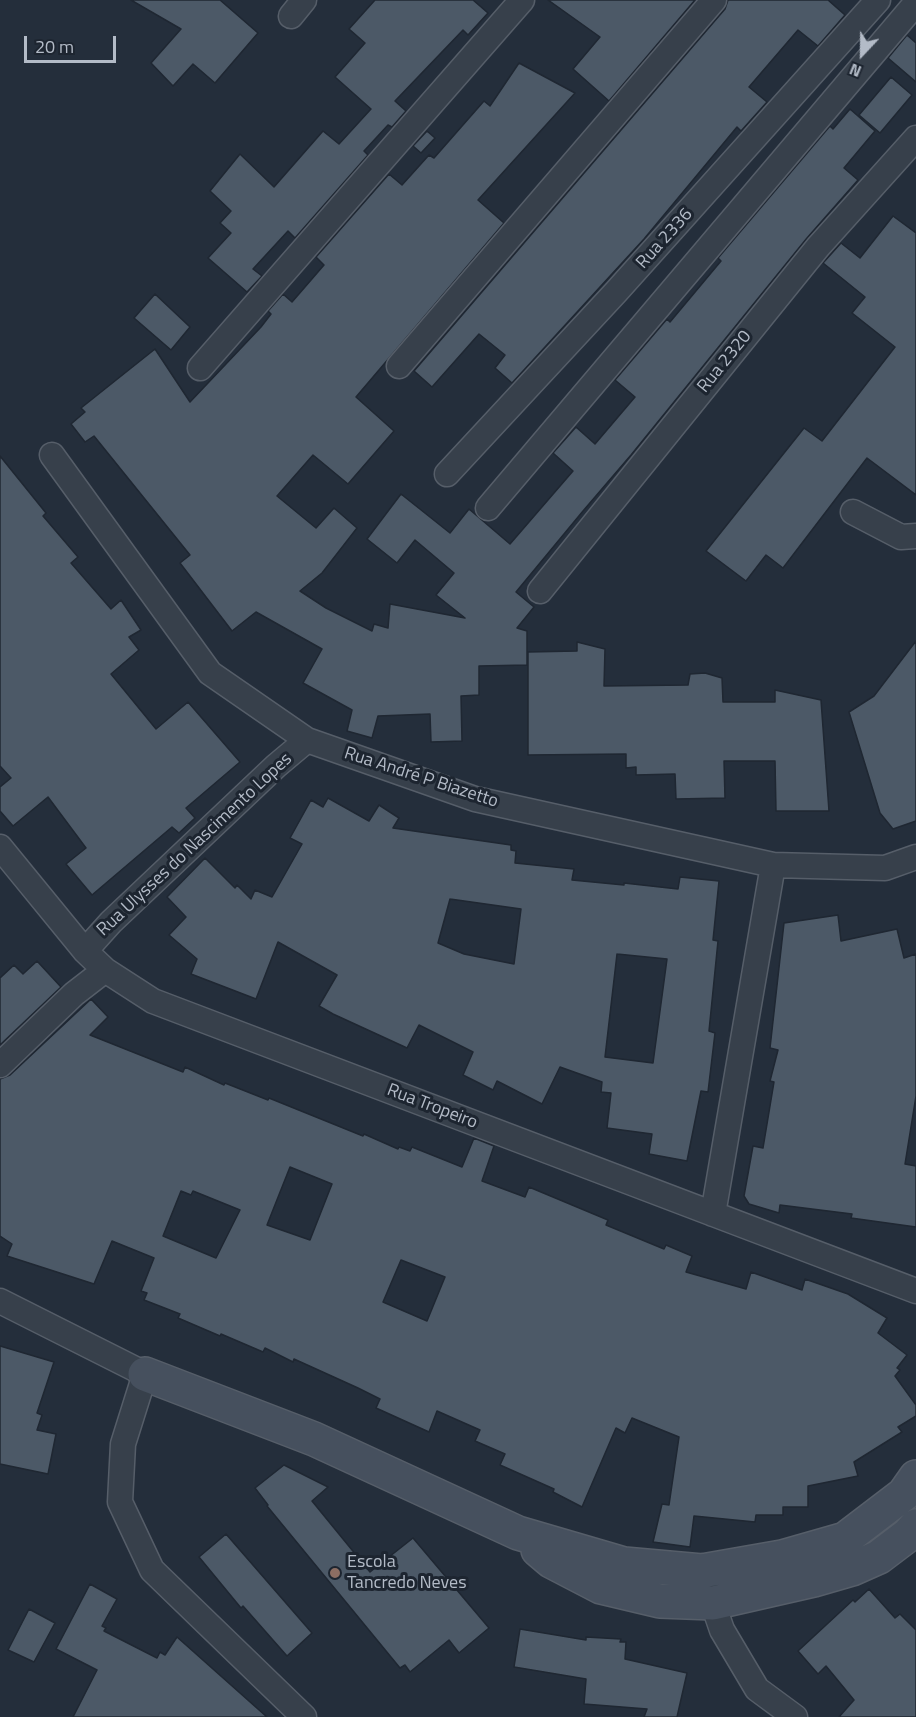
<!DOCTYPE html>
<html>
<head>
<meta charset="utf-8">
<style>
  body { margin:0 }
  #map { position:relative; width:916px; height:1717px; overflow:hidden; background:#242e3b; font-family:"Titillium Web",sans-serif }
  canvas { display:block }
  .north { position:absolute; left:832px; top:24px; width:60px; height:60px; -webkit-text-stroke:4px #1d2530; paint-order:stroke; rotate:202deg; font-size:16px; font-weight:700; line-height:24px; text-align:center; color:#b3bbc7 }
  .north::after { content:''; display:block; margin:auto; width:21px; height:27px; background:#b3bbc7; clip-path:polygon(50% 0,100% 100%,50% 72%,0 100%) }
  .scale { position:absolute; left:24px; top:36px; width:92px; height:27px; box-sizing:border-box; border:3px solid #b3bbc7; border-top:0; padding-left:8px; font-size:18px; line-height:21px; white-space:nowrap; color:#b3bbc7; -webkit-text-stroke:4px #1d2530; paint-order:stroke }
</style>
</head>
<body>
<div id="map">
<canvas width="916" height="1717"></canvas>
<div class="north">N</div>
<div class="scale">20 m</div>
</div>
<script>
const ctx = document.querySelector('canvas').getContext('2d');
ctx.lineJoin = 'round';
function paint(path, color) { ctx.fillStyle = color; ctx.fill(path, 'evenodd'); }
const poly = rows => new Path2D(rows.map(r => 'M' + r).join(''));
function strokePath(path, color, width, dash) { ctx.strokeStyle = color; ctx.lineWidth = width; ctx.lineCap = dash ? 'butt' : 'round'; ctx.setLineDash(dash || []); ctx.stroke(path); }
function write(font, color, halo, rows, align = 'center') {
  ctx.font = font + ' "Titillium Web",sans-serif'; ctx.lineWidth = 6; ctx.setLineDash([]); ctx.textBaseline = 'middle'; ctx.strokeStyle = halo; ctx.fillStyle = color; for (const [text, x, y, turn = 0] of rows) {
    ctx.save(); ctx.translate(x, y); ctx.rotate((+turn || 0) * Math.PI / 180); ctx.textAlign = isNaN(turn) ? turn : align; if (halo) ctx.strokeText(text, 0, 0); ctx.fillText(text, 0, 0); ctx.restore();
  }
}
const building = poly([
  [131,0,220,0,258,33,215,83,193,64,173,86,151,63,181,29,131,0],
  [375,0,473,0,488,13,468,35,463,30,395,101,406,111,392,127,388,125,364,151,368,155,295,238,288,231,253,269,262,276,247,292,208,258,231,233,220,223,231,211,210,191,240,154,274,187,323,131,339,144,371,109,335,77,365,43,349,29,375,0],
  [548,0,695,0,609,101,573,69,600,37,548,0],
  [728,0,828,0,845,15,818,46,798,30,749,87,767,102,741,131,737,127,644,239,512,383,495,368,505,355,479,334,432,387,414,371,725,9,728,0],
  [907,35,916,43,916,82,888,58,907,35],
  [519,63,575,93,478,200,504,223,356,397,394,431,348,484,313,455,277,496,316,528,334,508,357,528,322,573,300,591,326,608,372,631,374,624,388,628,390,604,465,618,436,595,454,573,415,540,397,563,367,539,401,494,450,533,469,509,510,544,573,471,553,453,576,427,595,444,635,397,615,380,667,319,670,322,721,261,718,258,830,126,833,129,850,109,875,131,844,168,858,180,807,238,631,455,583,511,516,592,534,607,517,628,527,631,527,665,479,666,479,695,461,696,462,741,431,742,430,714,378,716,372,738,347,731,352,710,303,683,322,649,256,612,232,631,180,563,190,555,94,436,85,442,71,424,85,412,81,408,155,349,190,402,261,327,271,314,268,311,283,294,292,302,324,265,316,257,389,174,402,185,429,155,434,158,484,101,490,106,519,63],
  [891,77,912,95,880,133,859,115,891,77],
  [427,131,435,138,421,153,413,146,427,131],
  [893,216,916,233,916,495,867,458,783,568,766,555,746,581,706,551,804,428,822,441,895,347,852,313,865,297,823,263,841,243,860,258,893,216],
  [155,294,190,327,171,350,134,318,155,294],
  [0,456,46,513,43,516,78,557,71,563,111,609,121,600,141,630,129,637,139,650,111,674,156,729,188,702,240,762,186,808,195,818,179,833,172,827,92,895,66,864,86,848,48,797,13,826,0,811,0,787,11,778,0,766,0,456],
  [916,641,916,821,893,829,880,813,849,712,874,696,916,641],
  [577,642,605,649,604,686,688,685,690,674,705,673,722,678,723,702,775,702,775,690,821,700,829,811,776,811,775,761,724,761,725,798,676,799,675,774,636,775,636,767,626,768,626,754,528,755,528,652,577,651,577,642],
  [328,798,369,821,379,805,399,818,393,828,511,845,511,850,516,851,515,863,574,869,572,880,624,885,624,883,678,889,680,877,719,881,713,940,718,941,709,1031,715,1033,708,1092,701,1091,687,1161,649,1154,652,1134,607,1128,611,1093,601,1092,602,1082,560,1067,542,1104,497,1081,493,1090,463,1075,473,1052,419,1025,407,1048,333,1014,319,1006,337,975,278,942,256,999,191,974,197,959,169,935,186,917,167,897,205,858,235,888,237,885,251,899,255,890,272,897,302,844,290,838,311,800,323,807,328,798],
  [450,899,521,909,514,964,464,954,438,943,450,899],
  [617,954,667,959,653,1063,605,1057,617,954],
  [838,915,841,941,897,929,904,958,916,954,916,1096,905,1164,916,1166,916,1227,851,1218,852,1214,780,1205,779,1213,749,1204,744,1196,753,1146,763,1148,774,1082,770,1081,778,1050,770,1048,784,923,838,915],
  [37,961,61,987,0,1045,0,978,14,965,23,974,37,961],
  [91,999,108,1017,90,1035,183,1072,185,1067,224,1085,225,1083,268,1100,269,1098,363,1136,364,1134,398,1149,399,1147,410,1151,412,1147,462,1167,474,1138,494,1146,482,1181,525,1197,529,1187,608,1220,606,1225,664,1249,666,1245,692,1256,686,1272,746,1289,751,1272,802,1290,805,1279,848,1294,887,1318,878,1333,907,1355,897,1368,900,1370,895,1376,916,1405,916,1416,898,1427,902,1432,854,1462,858,1476,808,1486,808,1507,783,1507,783,1515,756,1515,755,1522,694,1516,690,1547,653,1542,662,1504,669,1505,679,1437,632,1418,625,1433,616,1428,582,1507,553,1492,554,1489,500,1465,505,1454,475,1441,480,1430,437,1411,429,1432,376,1408,380,1399,358,1388,294,1359,293,1362,265,1348,263,1352,221,1334,220,1336,178,1318,180,1314,144,1300,147,1293,141,1291,154,1258,112,1241,94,1284,7,1256,12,1244,0,1236,0,1079,10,1075,91,999],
  [290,1167,332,1184,310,1240,267,1225,290,1167],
  [181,1191,191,1195,193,1191,240,1210,216,1258,163,1236,181,1191],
  [401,1260,445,1277,427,1321,383,1302,401,1260],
  [0,1346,54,1362,37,1413,42,1415,37,1430,56,1434,48,1474,0,1464,0,1346],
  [284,1465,328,1487,312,1501,370,1572,413,1538,489,1628,459,1653,449,1640,410,1672,405,1665,400,1668,267,1506,268,1505,255,1488,284,1465],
  [226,1534,312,1633,287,1656,243,1606,241,1608,199,1557,226,1534],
  [90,1584,117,1599,102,1626,106,1628,104,1631,157,1658,160,1652,165,1655,177,1637,267,1717,73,1717,97,1670,56,1649,90,1584],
  [869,1589,895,1618,900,1614,916,1630,916,1717,839,1717,854,1700,826,1666,818,1674,798,1651,853,1600,855,1602,869,1589],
  [29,1609,55,1623,34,1662,8,1650,29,1609],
  [520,1629,586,1640,586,1637,621,1639,620,1642,626,1642,625,1659,687,1673,677,1717,644,1717,647,1709,584,1704,586,1679,514,1667,520,1629]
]);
const street = poly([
  [291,16,304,0],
  [399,366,714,0],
  [200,368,522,0],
  [52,455,210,673,307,740,475,799,773,865,885,868,916,857],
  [447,474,616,292,878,0],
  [488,508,916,3],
  [853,512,901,537,916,536],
  [540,591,818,247,916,138],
  [0,847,85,951,105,970,153,1001,916,1291],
  [85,951,111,922,276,766,307,740],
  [0,1065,74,994,105,970],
  [713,1214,773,865],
  [0,1301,145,1374,123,1444,120,1502,152,1570,304,1717],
  [708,1589,722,1630,757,1689,795,1717]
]);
const secondary = poly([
  [145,1374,314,1439,518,1533,624,1564,702,1571,782,1557,845,1539,904,1494,916,1477],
  [538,1550,551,1561,601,1587,660,1601,713,1603,814,1580,852,1569,879,1557,908,1535,916,1526]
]);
const markers = [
  [335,1573,6,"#8d6e63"]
];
const streetNames = [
  ["Rua 2336",665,239,-48],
  ["Rua 2320",725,362,-51],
  ["Rua André P Biazetto",421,778,18],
  ["Rua Ulysses do Nascimento Lopes",195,845,-43],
  ["Rua Tropeiro",432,1107,21]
];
const poiNames = [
  ["Escola",347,1563],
  ["Tancredo Neves",347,1584]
];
paint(building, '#4c5967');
strokePath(building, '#1f2732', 1.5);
strokePath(street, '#565e69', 27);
strokePath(secondary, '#565e69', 36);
strokePath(street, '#37404b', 24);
strokePath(secondary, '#46505e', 33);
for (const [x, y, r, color] of markers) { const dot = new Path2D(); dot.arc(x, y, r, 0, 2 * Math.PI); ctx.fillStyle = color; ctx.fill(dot); strokePath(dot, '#1d2530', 2); }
write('18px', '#b3bbc7', '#1d2530', streetNames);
write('18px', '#b3bbc7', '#1d2530', poiNames, 'left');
</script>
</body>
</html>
